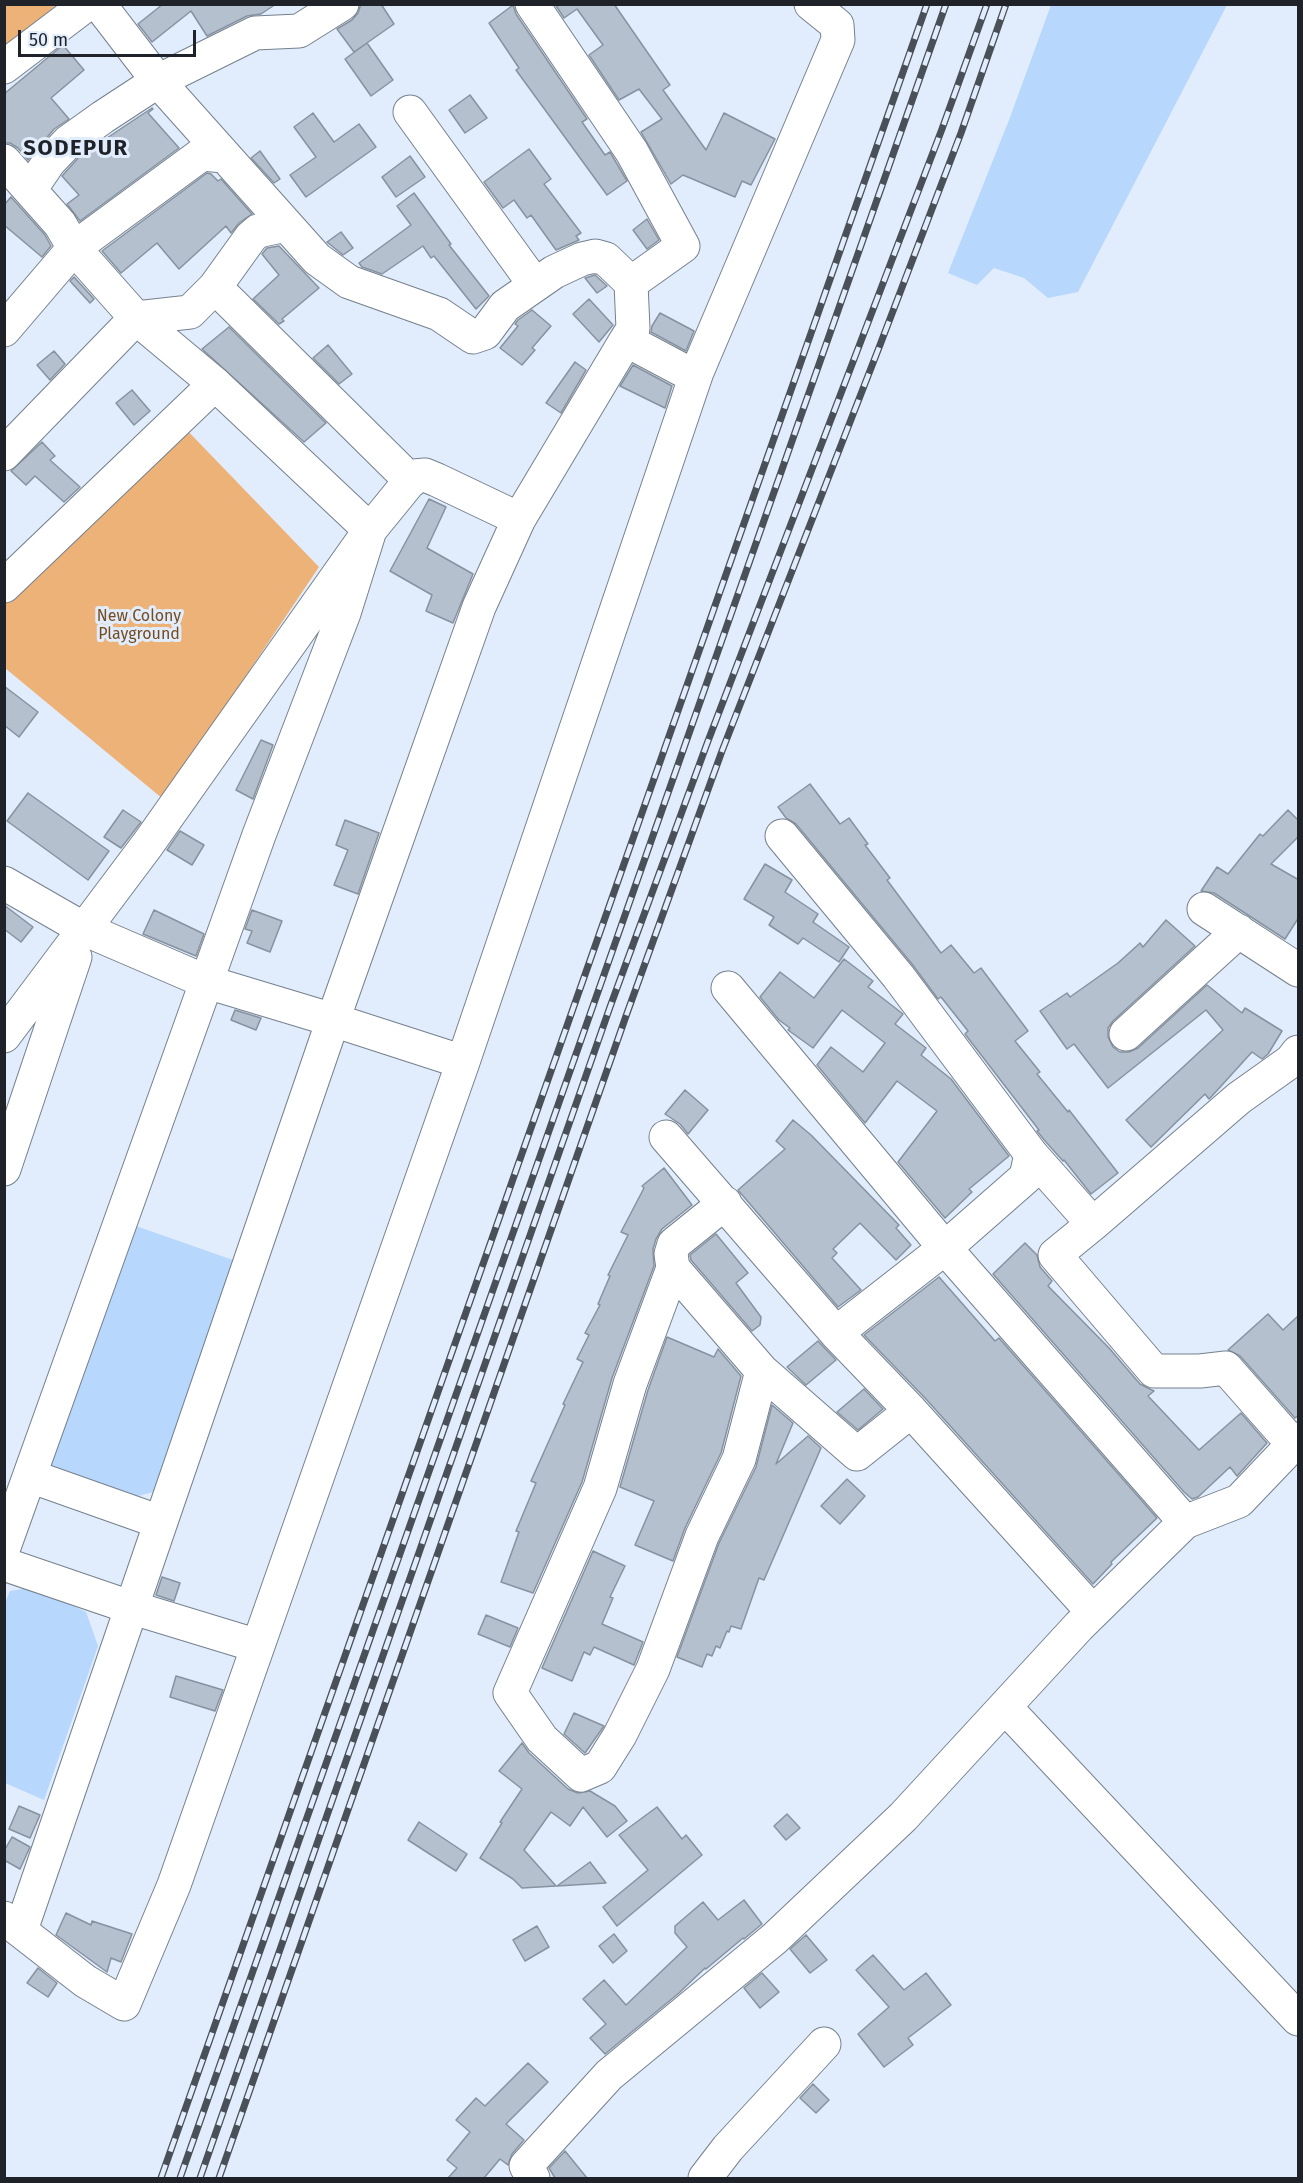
<!DOCTYPE html>
<html>
<head>
<meta charset="utf-8">
<style>
  body { margin:0 }
  #map { position:relative; width:1303px; height:2183px; overflow:hidden; background:#e1edfc; font-family:"Fira Sans",sans-serif }
  canvas { display:block }
  .frame { position:absolute; inset:0; border:6px solid #1f2329; pointer-events:none }
  .scale { position:absolute; left:18px; top:30px; width:178px; height:27px; box-sizing:border-box; border:3px solid #1f2329; border-top:0; padding-left:8px; font-size:18px; line-height:21px; white-space:nowrap; color:#1f2329; -webkit-text-stroke:4px #e1edfc; paint-order:stroke }
</style>
</head>
<body>
<div id="map">
<canvas width="1303" height="2183"></canvas>
<div class="frame"></div>
<div class="scale">50 m</div>
</div>
<script>
const ctx = document.querySelector('canvas').getContext('2d');
ctx.lineJoin = 'round';
function paint(path, color) { ctx.fillStyle = color; ctx.fill(path, 'evenodd'); }
const poly = rows => new Path2D(rows.map(r => 'M' + r).join(''));
function strokePath(path, color, width, dash) { ctx.strokeStyle = color; ctx.lineWidth = width; ctx.lineCap = dash ? 'butt' : 'round'; ctx.setLineDash(dash || []); ctx.stroke(path); }
function write(font, color, halo, rows, align = 'center') {
  ctx.font = font + ' "Fira Sans",sans-serif'; ctx.lineWidth = 6; ctx.setLineDash([]); ctx.textBaseline = 'middle'; ctx.strokeStyle = halo; ctx.fillStyle = color; for (const [text, x, y, turn = 0] of rows) {
    ctx.save(); ctx.translate(x, y); ctx.rotate((+turn || 0) * Math.PI / 180); ctx.textAlign = isNaN(turn) ? turn : align; if (halo) ctx.strokeText(text, 0, 0); ctx.fillText(text, 0, 0); ctx.restore();
  }
}
const green = poly([
  [5,5,56,5,5,50],
  [182,425,319,567,163,799,5,668,5,591]
]);
const water = poly([
  [1051,5,1227,5,1078,292,1048,298,1024,278,994,268,977,285,948,273,1009,120],
  [133,1225,233,1260,153,1492,127,1499,47,1465],
  [34,1587,86,1612,98,1646,44,1800,5,1783,5,1603,10,1591]
]);
const building = poly([
  [163,4,276,4,261,14,247,16,207,36,191,11,152,42,138,24,163,4],
  [361,4,381,4,394,24,354,52,337,29,352,20,358,13,361,4],
  [555,4,614,4,670,85,663,90,706,150,724,113,775,139,751,185,742,181,735,197,683,175,671,184,641,132,662,119,639,89,619,100,589,55,603,45,577,9,564,18,555,4],
  [513,5,516,14,587,119,582,122,605,155,610,152,627,181,607,195,516,70,519,68,489,23,513,5],
  [367,43,393,80,371,96,345,59,367,43],
  [63,45,84,70,51,98,69,119,54,129,28,160,18,148,10,143,4,143,4,94,63,45],
  [470,95,487,118,465,133,449,110,470,95],
  [152,108,153,109,148,113,179,148,80,221,67,204,79,195,62,176,80,156,152,108],
  [313,113,334,142,359,124,376,147,306,197,290,175,316,157,294,127,313,113],
  [529,149,551,179,544,184,581,233,576,236,579,240,556,250,531,215,527,218,514,200,503,208,484,182,529,149],
  [260,151,280,179,274,183,251,158,260,151],
  [410,156,425,177,396,197,382,177,410,156],
  [207,173,211,174,218,181,221,179,252,214,239,223,231,233,226,226,179,269,157,243,121,273,102,251,207,173],
  [414,193,451,244,449,245,489,296,476,309,434,256,431,258,423,246,382,274,362,267,359,263,411,225,397,206,414,193],
  [11,197,45,235,51,246,42,257,4,225,4,205,11,197],
  [647,219,659,240,647,249,633,230,647,219],
  [341,232,353,248,343,255,327,242,341,232],
  [279,246,319,288,282,319,284,321,279,324,253,299,279,275,262,254,267,248,279,246],
  [595,275,607,286,597,293,585,278,595,275],
  [74,277,94,299,90,303,70,281,74,277],
  [589,299,613,325,599,342,573,314,589,299],
  [532,310,551,326,532,348,535,350,522,365,500,348,518,326,515,324,518,320,532,310],
  [660,313,694,331,686,351,651,332,652,326,660,313],
  [229,327,326,423,304,442,202,349,229,327],
  [328,345,352,374,339,384,313,358,328,345],
  [54,351,65,364,50,380,37,365,54,351],
  [575,362,586,370,561,413,546,403,575,362],
  [633,365,672,386,665,408,620,386,633,365],
  [132,390,150,411,134,425,116,403,132,390],
  [42,442,55,456,50,460,80,487,64,502,35,476,26,485,11,471,42,442],
  [429,499,446,507,427,548,473,574,453,623,426,611,432,595,390,571,429,499],
  [4,686,38,712,19,737,4,725,4,686],
  [261,740,273,745,253,799,236,790,261,740],
  [810,784,840,824,849,818,868,844,865,845,890,878,887,880,941,953,951,945,974,973,981,968,1028,1031,1015,1041,1040,1072,1037,1074,1068,1112,1069,1110,1118,1173,1091,1194,1064,1160,1063,1161,1046,1142,1037,1131,1039,1130,965,1034,968,1031,941,997,938,999,912,964,796,824,786,818,778,807,810,784],
  [28,793,109,851,88,880,7,821,28,793],
  [123,810,141,822,121,848,104,837,123,810],
  [1288,810,1299,821,1299,836,1271,864,1299,880,1299,917,1285,939,1214,893,1201,891,1217,867,1228,874,1260,834,1263,836,1288,810],
  [345,820,379,833,358,894,334,885,348,850,336,845,345,820],
  [180,831,204,845,192,865,167,850,180,831],
  [765,864,792,880,785,892,818,914,813,922,849,947,839,962,803,938,798,944,769,925,774,917,744,899,765,864],
  [4,905,33,927,21,942,4,929,4,905],
  [154,910,204,934,196,956,143,934,154,910],
  [252,910,282,921,270,952,247,943,252,931,245,929,252,910],
  [1166,920,1195,946,1113,1021,1108,1028,1108,1037,1113,1047,1120,1052,1129,1052,1138,1048,1207,985,1242,1013,1245,1008,1282,1031,1268,1054,1262,1059,1252,1052,1212,1096,1209,1099,1205,1094,1151,1147,1126,1120,1223,1030,1206,1010,1108,1088,1074,1044,1067,1049,1040,1011,1067,993,1070,997,1118,963,1140,943,1143,947,1166,920],
  [844,959,873,981,868,987,903,1014,895,1024,926,1048,921,1055,951,1079,1009,1156,969,1189,972,1192,945,1218,898,1162,937,1111,897,1081,865,1123,817,1065,831,1047,863,1072,885,1043,842,1010,813,1048,788,1030,790,1028,779,1020,760,997,780,972,814,998,844,959],
  [235,1010,261,1018,256,1030,231,1020,235,1010],
  [685,1090,708,1110,688,1134,680,1124,665,1114,685,1090],
  [793,1120,811,1135,899,1225,896,1228,911,1245,896,1260,860,1223,833,1249,837,1253,832,1258,861,1290,838,1307,738,1190,785,1149,776,1141,793,1120],
  [664,1168,692,1205,662,1229,656,1239,653,1249,654,1266,612,1378,582,1482,533,1593,501,1582,519,1532,516,1531,536,1483,531,1481,565,1405,563,1404,583,1362,577,1359,589,1335,585,1333,600,1305,598,1304,610,1276,608,1275,628,1235,621,1232,644,1188,642,1186,664,1168],
  [716,1234,748,1273,736,1283,761,1317,760,1325,752,1331,691,1260,690,1255,716,1234],
  [1025,1243,1037,1255,1040,1267,1052,1281,1048,1286,1109,1348,1140,1384,1154,1391,1148,1396,1199,1450,1241,1413,1267,1443,1237,1476,1230,1467,1198,1497,1192,1499,1184,1492,993,1274,1025,1243],
  [939,1277,995,1341,999,1338,1157,1518,1111,1562,1112,1564,1093,1584,925,1398,864,1335,939,1277],
  [1268,1314,1283,1330,1299,1315,1299,1415,1295,1418,1240,1356,1228,1350,1268,1314],
  [667,1337,714,1357,718,1349,741,1376,721,1453,685,1528,673,1561,635,1545,654,1501,620,1487,648,1390,667,1337],
  [818,1341,836,1360,806,1385,787,1367,818,1341],
  [864,1389,883,1409,858,1430,837,1412,864,1389],
  [772,1405,793,1423,776,1464,808,1436,821,1448,764,1580,759,1578,741,1629,731,1626,729,1632,727,1631,720,1648,716,1646,712,1656,707,1654,702,1667,677,1657,719,1543,756,1467,772,1405],
  [847,1479,865,1496,840,1524,821,1506,847,1479],
  [593,1551,625,1566,610,1597,613,1598,602,1624,643,1642,634,1665,594,1647,590,1655,584,1652,572,1681,542,1668,593,1551],
  [162,1577,180,1583,174,1601,156,1595,162,1577],
  [486,1615,518,1628,510,1647,478,1634,486,1615],
  [176,1676,223,1690,215,1711,170,1697,176,1676],
  [574,1713,604,1726,585,1753,564,1734,574,1713],
  [522,1743,529,1753,568,1789,578,1793,590,1791,615,1806,627,1821,607,1837,583,1807,570,1826,551,1812,524,1850,556,1886,522,1888,513,1879,480,1858,502,1823,500,1822,522,1789,499,1771,522,1743],
  [19,1806,40,1815,30,1838,9,1829,19,1806],
  [657,1807,682,1839,686,1835,702,1855,617,1926,603,1907,648,1870,619,1835,657,1807],
  [787,1814,800,1828,786,1840,774,1826,787,1814],
  [419,1822,467,1854,456,1871,408,1840,419,1822],
  [12,1837,30,1847,20,1869,4,1860,4,1851,12,1837],
  [590,1862,606,1883,557,1886,590,1862],
  [744,1900,762,1924,744,1939,743,1938,706,1969,705,1968,679,1993,605,2054,590,2038,606,2024,583,1999,604,1980,626,2005,687,1947,675,1933,675,1926,703,1902,718,1920,744,1900],
  [66,1913,91,1925,92,1921,132,1934,121,1962,111,1958,107,1972,56,1935,66,1913],
  [537,1926,549,1947,525,1961,513,1940,537,1926],
  [614,1934,627,1951,613,1963,599,1946,614,1934],
  [806,1935,827,1960,810,1973,790,1949,806,1935],
  [873,1955,904,1990,926,1973,951,2005,908,2038,913,2045,884,2067,858,2034,889,2007,856,1970,873,1955],
  [38,1968,57,1983,48,1997,27,1983,38,1968],
  [762,1973,779,1992,760,2008,744,1988,762,1973],
  [528,2063,548,2082,506,2124,524,2140,512,2154,508,2165,500,2159,484,2178,448,2178,457,2168,447,2160,470,2132,456,2120,476,2098,485,2106,528,2063],
  [813,2084,829,2100,816,2113,800,2098,813,2084],
  [565,2151,587,2178,555,2178,549,2168,565,2151]
]);
const minor = poly([
  [99,4,158,81,317,259,349,282,439,314,473,337,485,333,505,306,554,272,582,259,595,256,606,259,631,283],
  [532,4,632,152,683,246,631,283,633,329,626,340],
  [4,67,87,4],
  [410,112,535,285],
  [4,161,60,224,74,248,136,318,215,384,370,530,344,613,259,835,4,1547],
  [29,189,30,190,49,162,68,142,103,117,158,81,255,33,299,31,342,4],
  [215,287,411,481],
  [4,330,74,248,202,154,224,156],
  [4,454,136,318,190,312,215,287,251,237,258,231,286,225],
  [4,586,215,384],
  [782,836,898,976,1031,1154,1026,1177,945,1248,1185,1522],
  [4,883,84,929,207,982,333,1020,463,1062],
  [1204,909,1298,970],
  [1126,1034,1239,931],
  [4,1036,148,844,370,530,414,476,425,475,437,480,519,519],
  [666,1137,836,1333,945,1248,728,988],
  [1031,1154,1093,1224,1239,1098,1291,1061,1298,1052],
  [4,1169,75,957],
  [725,1203,674,1244,671,1254,673,1268,762,1371,857,1454,911,1411],
  [1093,1224,1055,1255,1154,1371,1200,1371,1226,1368,1293,1444],
  [673,1268,630,1384,600,1488,510,1693,542,1739,581,1775,600,1767,620,1735,653,1669,702,1536,739,1459,762,1371],
  [836,1333,911,1411,1093,1612],
  [30,1476,160,1522],
  [4,1564,130,1607,258,1646],
  [1005,1707,1298,2019],
  [4,1918,85,1981,124,2004,174,1885,463,1062,697,372,838,40,837,25,811,4],
  [21,1930,333,1020,479,607,519,519,626,340,688,373,697,372],
  [533,2178,526,2166,609,2075,774,1939,903,1817,1079,1626,1185,1522,1239,1501,1298,1439],
  [705,2178,728,2148,824,2044]
]);
const rail = poly([
  [161,2178,927,4],
  [180,2178,946,4],
  [200,2178,610,1007,708,741,942,129,987,4],
  [219,2178,626,1016,722,751,880,345,961,133,1006,4]
]);
const parkNames = [
  ["New Colony",139,617],
  ["Playground",139,635]
];
const districtNames = [
  ["SODEPUR",76,149]
];
paint(green, '#edb277');
paint(water, '#b7d7fd');
paint(building, '#b4c0ce');
strokePath(building, '#8792a0', 1.5);
strokePath(minor, '#75808d', 35);
strokePath(minor, '#fff', 33);
strokePath(rail, '#4a5058', 7);
strokePath(rail, '#e1edfc', 4.5, [14]);
write('16px', '#754c20', '#e1edfc', parkNames);
ctx.letterSpacing = '1.5px';
write('bold 22px', '#1f2329', '#e1edfc', districtNames);
ctx.letterSpacing = '0px';
</script>
</body>
</html>
